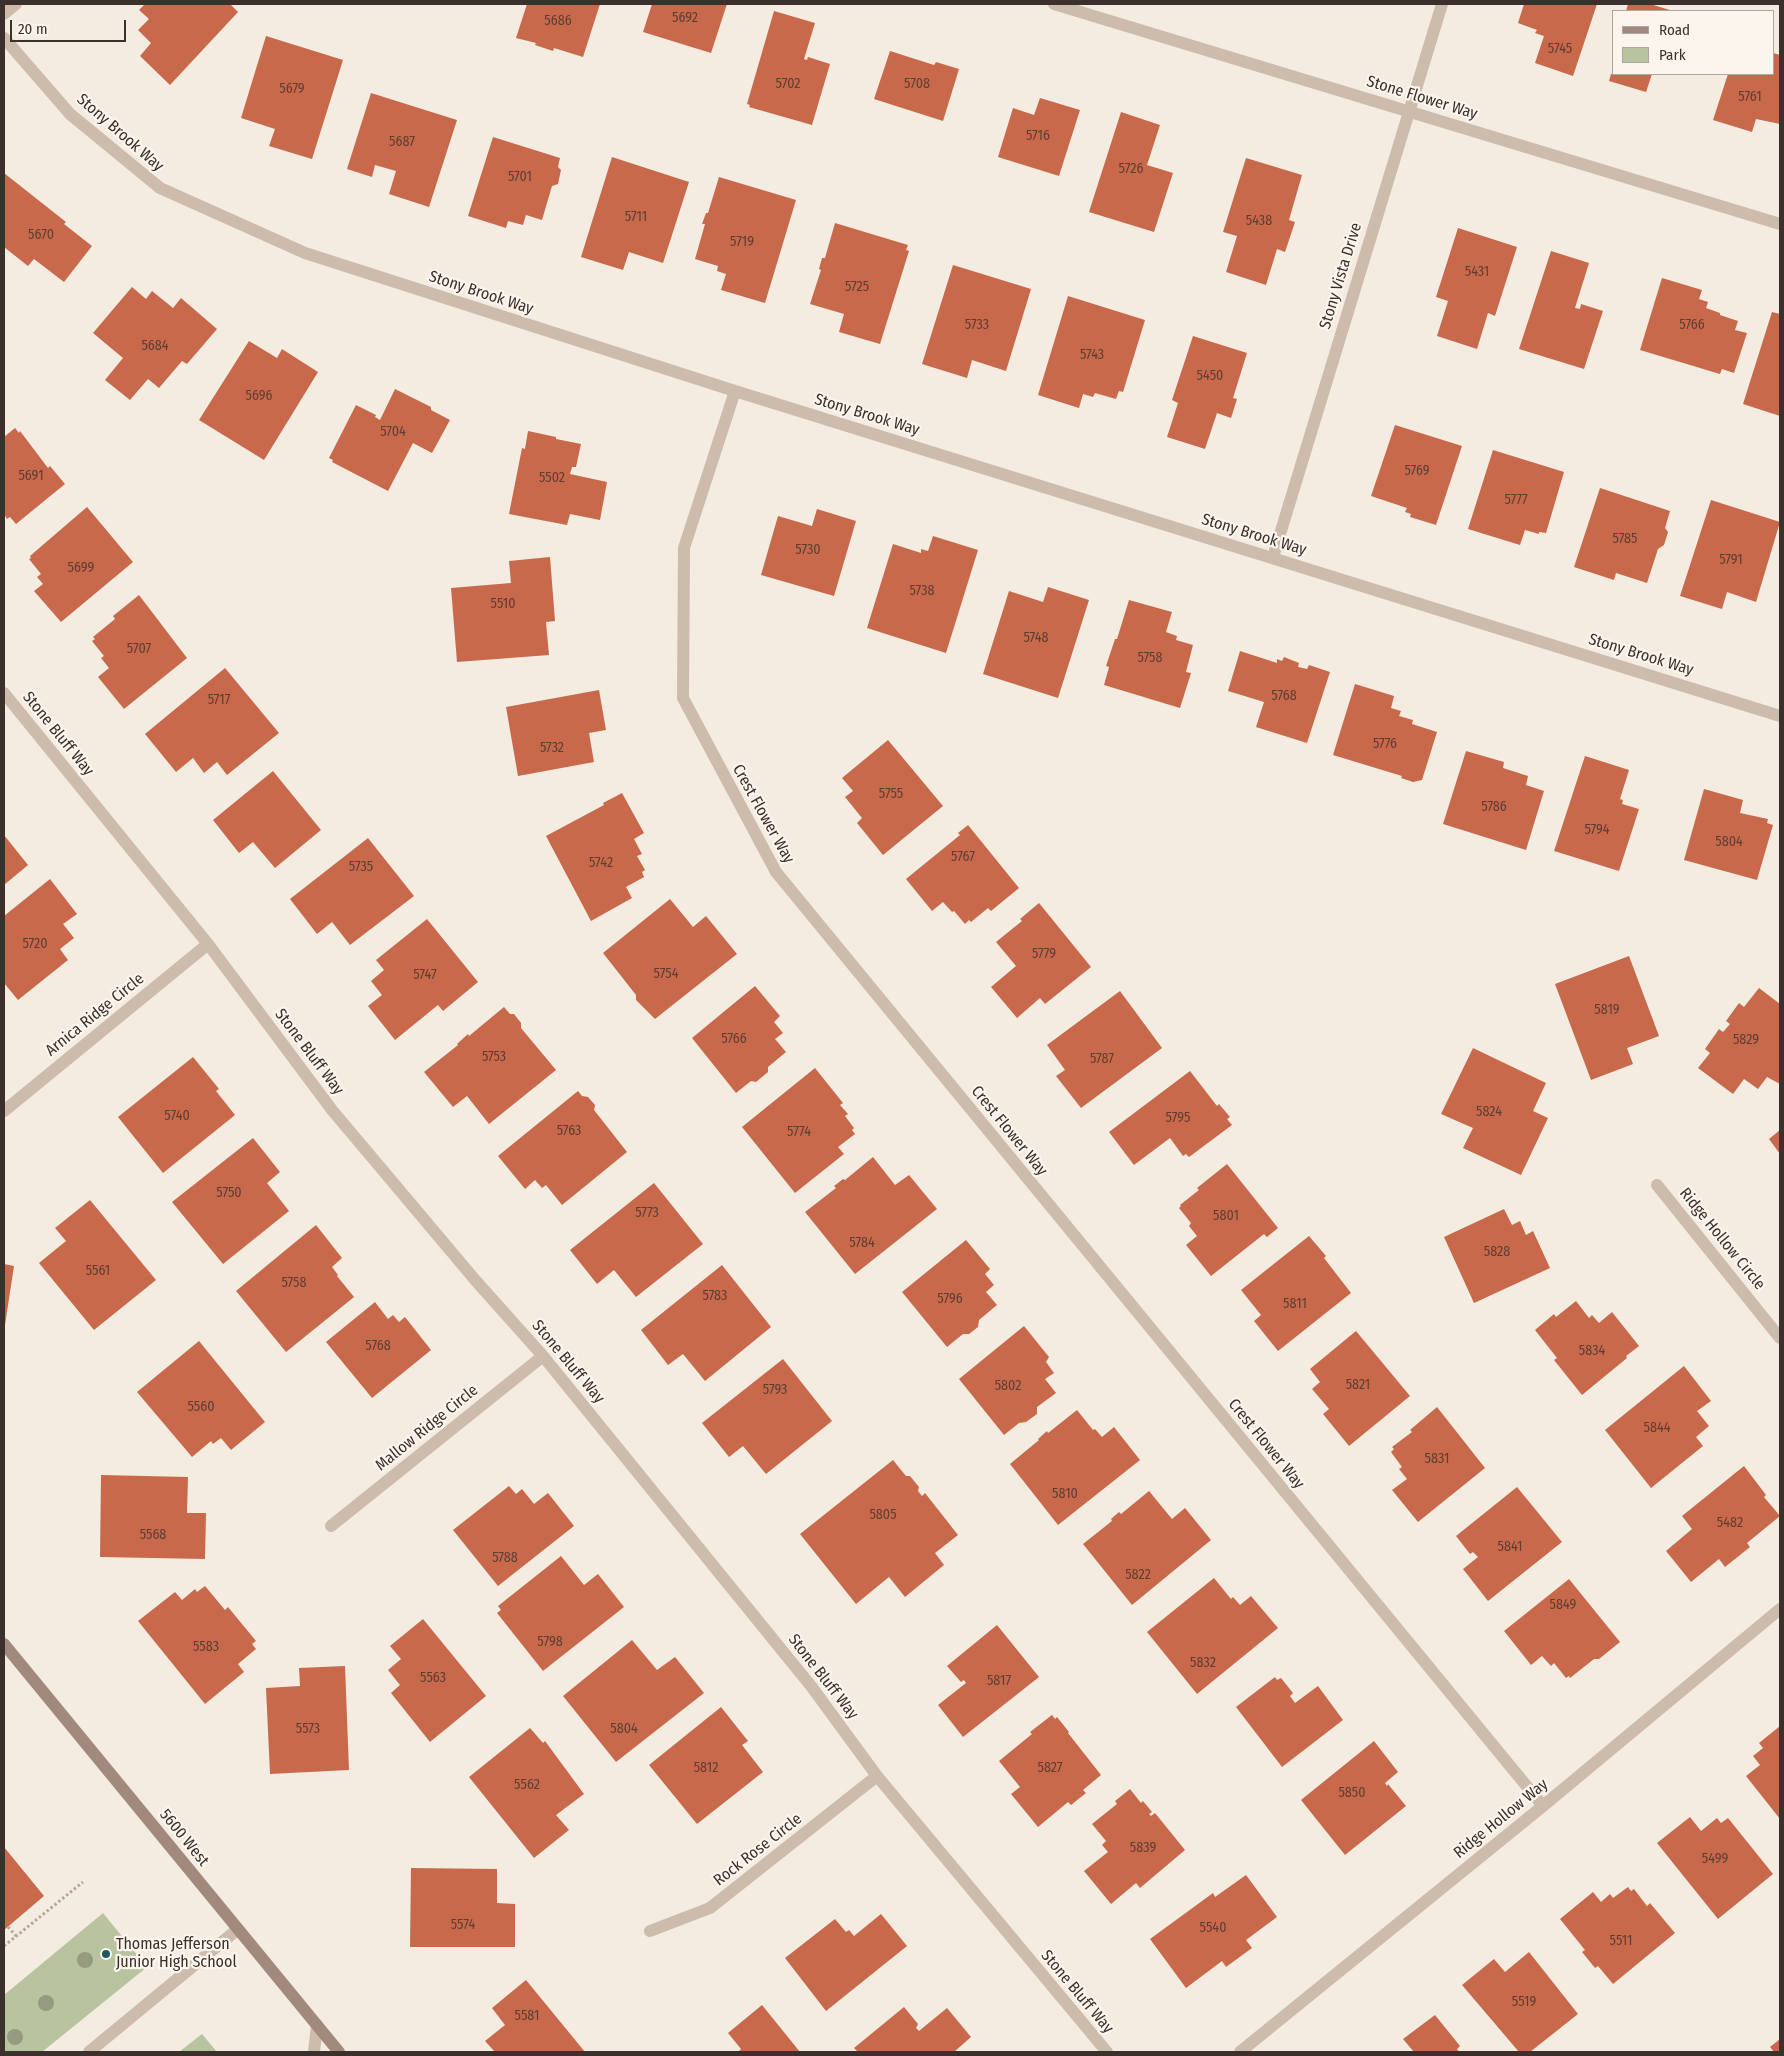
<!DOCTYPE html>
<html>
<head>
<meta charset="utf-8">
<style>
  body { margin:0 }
  #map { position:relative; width:1784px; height:2056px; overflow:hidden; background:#f4ebe1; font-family:"Fira Sans Condensed",sans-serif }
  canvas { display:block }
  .frame { position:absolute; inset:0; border:5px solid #3b302b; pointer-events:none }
  .legend { position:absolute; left:1612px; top:10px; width:162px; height:65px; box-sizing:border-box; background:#fbf5ee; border:1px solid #aea6a0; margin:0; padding:6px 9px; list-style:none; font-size:15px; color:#3b302b }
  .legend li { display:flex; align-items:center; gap:10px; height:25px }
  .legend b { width:25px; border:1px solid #aea6a0 }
  .scale { position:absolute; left:10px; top:20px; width:116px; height:22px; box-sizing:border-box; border:2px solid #3b302b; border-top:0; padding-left:6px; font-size:15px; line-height:18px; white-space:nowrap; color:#3b302b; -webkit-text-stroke:4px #fbf5ee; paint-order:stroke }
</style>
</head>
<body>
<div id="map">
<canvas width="1784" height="2056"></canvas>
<div class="frame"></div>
<ul class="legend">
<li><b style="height:6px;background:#a18a7d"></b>Road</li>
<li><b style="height:14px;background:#b8c4a0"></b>Park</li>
</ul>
<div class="scale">20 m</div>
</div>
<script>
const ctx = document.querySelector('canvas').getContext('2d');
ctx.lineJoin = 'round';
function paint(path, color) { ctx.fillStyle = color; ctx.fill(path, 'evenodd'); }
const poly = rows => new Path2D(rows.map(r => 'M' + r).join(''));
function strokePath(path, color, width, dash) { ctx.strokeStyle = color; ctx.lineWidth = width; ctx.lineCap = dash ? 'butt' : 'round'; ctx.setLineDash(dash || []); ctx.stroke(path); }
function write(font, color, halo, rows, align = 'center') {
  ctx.font = font + ' "Fira Sans Condensed",sans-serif'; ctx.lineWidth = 4.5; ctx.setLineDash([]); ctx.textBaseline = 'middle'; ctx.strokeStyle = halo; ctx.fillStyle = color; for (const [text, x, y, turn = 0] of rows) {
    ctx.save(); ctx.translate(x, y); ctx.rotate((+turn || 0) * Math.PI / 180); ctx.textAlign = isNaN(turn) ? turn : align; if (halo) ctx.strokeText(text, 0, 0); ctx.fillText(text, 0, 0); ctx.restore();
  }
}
const green = poly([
  [103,1913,147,1967,42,2052,4,2052,4,1995],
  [202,2034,217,2052,179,2052]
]);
const building = poly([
  [145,4,230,4,238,12,170,85,140,56,151,43,138,30,149,19,139,10],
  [527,4,600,4,583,57,554,48,553,51,535,45,536,43,516,38],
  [652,4,727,4,711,53,643,32],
  [1524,4,1597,4,1573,76,1535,63,1544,36,1535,33,1537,30,1518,23],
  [1628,4,1650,4,1673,11,1626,11],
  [774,11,815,23,804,59,807,60,808,57,830,64,812,125,749,107,750,105,747,104],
  [266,36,343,60,312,159,269,146,275,129,241,118],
  [890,51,934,65,936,62,959,69,943,121,874,99],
  [1773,53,1780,55,1780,124,1756,119,1752,132,1713,120,1728,74,1773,74],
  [1611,74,1652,74,1646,92,1609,81],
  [371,93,457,120,429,207,389,194,396,171,375,165,372,177,347,169],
  [1040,98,1080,110,1059,176,998,157,1013,108,1034,115],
  [1121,112,1160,125,1147,165,1173,173,1154,232,1089,212],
  [493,137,560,158,558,167,561,170,558,184,552,186,542,220,526,215,523,225,508,221,506,228,468,216],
  [612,157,689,182,663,263,629,252,623,270,581,257],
  [1246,158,1302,175,1289,220,1295,222,1285,252,1277,249,1266,285,1226,272,1237,236,1223,232],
  [4,173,66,222,64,224,92,246,64,282,34,259,28,266,4,247],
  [719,177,796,200,765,303,721,290,726,274,717,271,718,266,695,259,705,224,702,224,706,213,708,213],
  [835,223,908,245,906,250,909,251,880,344,839,332,844,314,810,304,821,270,819,269,822,258,825,258],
  [1458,228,1517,247,1495,316,1488,313,1477,349,1437,336,1448,301,1436,297],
  [1551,251,1589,263,1575,308,1580,309,1581,304,1603,311,1584,369,1519,349],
  [953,265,1031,289,1006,371,972,360,967,378,922,364],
  [1662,278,1702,290,1699,299,1708,302,1706,308,1720,313,1720,315,1738,321,1735,330,1747,333,1734,373,1722,369,1720,374,1640,350],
  [132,287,146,299,152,291,173,308,181,298,217,329,187,364,182,361,159,388,148,379,130,400,105,380,123,358,93,333],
  [1068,296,1145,320,1123,392,1119,391,1116,399,1095,393,1093,397,1083,394,1079,408,1038,395],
  [1772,312,1780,314,1780,416,1743,404],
  [1193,336,1247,353,1233,398,1237,399,1231,418,1217,413,1205,449,1167,437,1178,403,1172,400],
  [249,341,277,358,282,349,318,372,264,460,199,420],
  [395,389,431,407,431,410,450,420,432,453,413,443,388,491,332,462,333,460,329,458,356,405,376,415,375,417,380,420],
  [1395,425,1462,446,1436,525,1410,517,1411,514,1405,512,1407,508,1371,496],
  [15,428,19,433,20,431,48,468,50,466,65,484,16,524,10,517,7,519,4,514,4,437],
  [528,431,556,437,556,439,581,444,576,467,572,467,570,474,607,482,600,520,570,514,567,525,509,514,522,448,525,449],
  [1493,450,1564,472,1546,533,1539,532,1539,534,1525,530,1520,545,1468,529],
  [1600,488,1670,511,1665,528,1668,532,1664,545,1658,549,1647,583,1616,573,1614,580,1574,567],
  [1711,500,1780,522,1756,602,1727,592,1722,609,1680,596],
  [87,507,133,562,61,622,34,591,43,584,37,577,41,574,29,559,31,558,30,556],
  [817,509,856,521,834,596,761,575,778,516,812,526],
  [933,536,978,550,946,653,867,628,893,544,921,553,921,549,928,551],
  [550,557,555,621,546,622,549,655,457,662,451,588,511,583,509,561],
  [1048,587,1089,600,1058,698,983,674,1009,591,1043,602],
  [139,595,187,658,124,709,98,677,109,668,101,658,104,656,92,641,95,639,93,637,115,619,113,616],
  [1129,600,1172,612,1166,632,1177,636,1176,640,1193,645,1186,672,1191,673,1180,708,1104,685,1109,667,1106,666,1115,639,1117,639],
  [1240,651,1277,663,1277,659,1282,661,1284,657,1299,663,1298,667,1307,669,1309,665,1330,672,1307,743,1256,727,1264,702,1228,691],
  [225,668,279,733,227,775,217,762,204,773,193,758,176,772,145,734],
  [1355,684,1394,696,1391,708,1401,711,1399,716,1413,720,1412,724,1437,732,1422,780,1413,782,1401,778,1402,776,1333,755],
  [599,690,606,730,589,733,594,762,518,776,506,707],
  [888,740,943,806,883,855,857,823,862,818,845,797,853,791,842,778],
  [1466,751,1504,762,1503,768,1528,776,1526,785,1544,791,1526,850,1443,824],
  [1585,756,1629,770,1620,799,1623,800,1622,804,1639,809,1619,871,1554,851],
  [273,771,321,830,275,868,253,842,239,853,213,820],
  [1704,789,1743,800,1740,813,1768,819,1767,823,1773,825,1757,880,1684,860],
  [622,793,644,833,634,839,642,854,637,856,645,870,642,872,644,877,626,887,632,898,591,921,546,836,604,805,603,803],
  [968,825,1019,888,991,911,988,908,971,922,969,920,965,924,954,911,952,912,943,902,932,911,906,879,960,835,958,833],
  [4,835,28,865,4,885],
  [368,838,414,896,350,945,332,922,317,934,290,899],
  [50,879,77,914,63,924,74,938,60,949,68,960,18,1000,4,983,4,916],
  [670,899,693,927,706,916,737,954,655,1019,636,1000,636,995,603,953],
  [1039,903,1091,967,1045,1004,1040,998,1017,1018,991,987,1016,966,996,942,1022,921,1020,919],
  [427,919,478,982,443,1011,438,1005,395,1040,368,1006,382,995,371,981,384,970,376,960],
  [1629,956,1659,1036,1627,1048,1633,1064,1591,1080,1555,984],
  [755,986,780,1016,774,1022,783,1033,775,1039,786,1052,768,1067,768,1072,756,1082,751,1081,736,1093,692,1038],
  [1759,988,1780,1004,1780,1084,1767,1077,1758,1089,1744,1079,1733,1094,1698,1068,1710,1053,1705,1049,1719,1029,1723,1032,1730,1024,1726,1021,1739,1003,1744,1007],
  [1120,991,1162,1048,1081,1108,1056,1076,1065,1070,1047,1045],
  [504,1007,510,1014,514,1014,521,1023,521,1028,556,1070,489,1124,467,1096,453,1107,424,1072,458,1045,457,1044,468,1034,469,1036],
  [1473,1048,1546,1083,1533,1111,1548,1118,1521,1175,1463,1148,1473,1128,1441,1114],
  [193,1057,219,1089,216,1091,235,1115,163,1173,118,1117],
  [815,1068,843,1103,840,1105,848,1114,845,1116,854,1128,852,1130,855,1134,838,1147,844,1154,795,1193,742,1127],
  [1190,1071,1217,1106,1219,1104,1230,1117,1227,1119,1232,1125,1189,1157,1186,1154,1183,1156,1170,1138,1134,1165,1109,1132],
  [578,1091,582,1096,588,1097,595,1105,594,1110,627,1152,562,1205,546,1185,542,1188,535,1180,525,1189,498,1156],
  [1780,1130,1780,1154,1769,1139],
  [253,1138,280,1172,267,1183,289,1211,223,1264,172,1202],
  [873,1157,895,1185,909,1175,937,1209,855,1274,805,1212,836,1188,834,1186,843,1179,845,1180],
  [1227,1164,1278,1228,1267,1237,1264,1234,1211,1276,1186,1245,1197,1236,1189,1226,1191,1223,1179,1208,1181,1206,1180,1205,1199,1190,1197,1188],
  [654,1183,703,1244,636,1297,614,1270,597,1284,570,1250],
  [90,1200,156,1280,94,1330,39,1263,66,1241,55,1228],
  [1504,1209,1512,1225,1520,1221,1526,1235,1533,1231,1550,1268,1474,1303,1444,1237],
  [316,1225,342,1258,332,1267,338,1275,337,1276,354,1297,286,1352,236,1291],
  [1309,1236,1326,1256,1324,1258,1351,1293,1278,1351,1254,1321,1261,1315,1241,1290],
  [966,1240,990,1269,985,1274,994,1285,986,1292,997,1305,979,1320,978,1327,969,1334,963,1334,947,1347,902,1292],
  [4,1264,14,1266,5,1325,4,1324],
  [722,1265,771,1327,705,1381,683,1354,668,1365,641,1330],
  [1576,1301,1589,1318,1592,1315,1599,1323,1612,1312,1639,1346,1626,1356,1627,1358,1582,1395,1554,1360,1557,1358,1535,1330,1554,1314,1556,1317],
  [375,1302,388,1319,393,1315,399,1322,405,1317,431,1350,372,1398,326,1342],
  [1024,1326,1049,1357,1046,1362,1054,1373,1045,1379,1056,1393,1037,1407,1037,1414,1026,1422,1019,1423,1004,1435,959,1379],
  [1356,1331,1410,1396,1349,1446,1323,1414,1329,1409,1312,1389,1320,1382,1310,1369],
  [199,1341,265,1422,231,1450,221,1438,213,1444,211,1441,192,1457,137,1392],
  [783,1359,832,1421,766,1474,743,1446,729,1457,702,1423],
  [1684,1366,1711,1401,1697,1411,1709,1426,1696,1437,1703,1446,1651,1488,1605,1430],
  [1437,1407,1485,1468,1418,1522,1392,1490,1407,1479,1399,1469,1402,1467,1391,1452,1394,1449,1392,1447,1412,1432,1410,1430],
  [1077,1410,1093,1430,1095,1429,1102,1437,1114,1427,1140,1460,1058,1525,1010,1464,1039,1440,1038,1439,1047,1431,1048,1433],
  [893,1460,906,1476,910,1476,919,1487,918,1491,922,1496,925,1493,958,1535,935,1553,944,1565,905,1597,889,1577,856,1604,800,1534],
  [1744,1466,1766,1495,1764,1497,1780,1516,1747,1543,1750,1547,1725,1567,1719,1559,1691,1582,1666,1551,1692,1529,1682,1516],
  [101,1475,188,1477,187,1513,206,1513,205,1559,100,1557],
  [509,1486,516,1494,522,1489,534,1504,548,1493,574,1526,498,1586,453,1530],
  [1517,1487,1562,1542,1488,1601,1463,1569,1478,1557,1473,1552,1470,1554,1456,1536],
  [1149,1491,1172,1519,1185,1508,1211,1540,1132,1605,1083,1544,1112,1521,1111,1519,1119,1512,1121,1514],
  [561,1556,584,1585,598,1574,624,1607,543,1671,497,1613,501,1610,498,1606],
  [1214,1578,1231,1599,1233,1597,1240,1605,1251,1596,1278,1628,1197,1694,1147,1632],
  [1569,1579,1620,1642,1599,1659,1594,1659,1570,1678,1569,1676,1566,1678,1554,1663,1551,1666,1542,1656,1531,1665,1504,1631],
  [205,1586,225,1610,228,1607,256,1641,252,1644,256,1649,238,1664,244,1672,205,1704,138,1621,175,1592,182,1600,195,1589,197,1592],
  [423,1619,486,1696,430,1742,391,1693,400,1685,388,1670,401,1659,390,1646],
  [997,1625,1039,1677,963,1737,938,1705,966,1683,964,1680,961,1682,947,1666],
  [632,1640,657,1670,675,1657,704,1693,616,1762,563,1696],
  [345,1666,349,1770,270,1774,266,1688,300,1686,299,1668],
  [1275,1677,1277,1680,1281,1678,1293,1693,1290,1696,1295,1703,1318,1686,1343,1720,1282,1767,1236,1707],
  [721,1707,748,1741,742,1745,763,1772,697,1824,649,1765],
  [1052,1715,1055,1719,1057,1717,1069,1732,1068,1733,1101,1775,1083,1790,1086,1793,1071,1805,1068,1802,1038,1827,1011,1794,1020,1787,999,1761,1032,1734,1030,1732],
  [1780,1726,1780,1819,1746,1776,1760,1765,1753,1756,1763,1748,1759,1743],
  [530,1728,543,1743,545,1741,584,1794,556,1815,569,1830,534,1858,469,1777],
  [1374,1741,1398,1772,1385,1783,1387,1786,1388,1784,1406,1806,1345,1855,1301,1800],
  [1130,1789,1141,1803,1143,1801,1152,1812,1149,1814,1151,1816,1155,1813,1185,1850,1140,1888,1136,1883,1111,1904,1084,1871,1108,1852,1102,1845,1106,1841,1092,1824,1117,1804,1115,1801],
  [1690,1817,1701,1831,1717,1818,1721,1823,1728,1818,1773,1874,1718,1919,1657,1843],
  [4,1847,44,1896,4,1930],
  [411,1868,497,1869,497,1903,515,1904,515,1947,410,1947],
  [1246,1875,1277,1917,1246,1940,1252,1948,1226,1967,1222,1961,1186,1988,1150,1939,1213,1893,1215,1897],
  [1628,1887,1631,1891,1634,1889,1647,1906,1650,1903,1675,1933,1613,1984,1598,1966,1595,1968,1582,1952,1585,1950,1560,1919,1593,1892,1601,1902,1610,1894,1613,1898],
  [881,1914,907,1946,826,2011,785,1958,835,1919,846,1932,849,1930,854,1936],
  [1529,1952,1578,2014,1530,2052,1519,2052,1462,1985,1494,1959,1505,1972],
  [526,1980,585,2052,495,2052,485,2041,505,2025,492,2008],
  [762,2005,800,2052,738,2052,741,2049,728,2033],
  [904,2007,918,2024,916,2028,919,2031,947,2008,971,2037,954,2052,858,2052,854,2048],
  [1435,2015,1460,2046,1457,2049,1459,2052,1414,2052,1403,2039],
  [1780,2039,1780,2052,1774,2052,1770,2047]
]);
const path = poly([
  [8,1927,16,1936],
  [4,1946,83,1882]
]);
const service = poly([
  [89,2052,238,1929],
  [314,2052,317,2025]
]);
const minor = poly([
  [1054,4,1780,224],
  [4,14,16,4],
  [4,38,70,114,160,188,305,253,735,391,1780,716],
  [735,391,684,548,683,698,776,872,1543,1806],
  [1273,557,1442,4],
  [4,693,208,944,332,1110,476,1281,543,1356,811,1686,877,1776,1107,2052],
  [4,1111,208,944],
  [1657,1185,1780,1338],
  [331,1526,543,1356],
  [650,1931,710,1908,877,1776],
  [1240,2052,1543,1806,1780,1609]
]);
const secondary = poly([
  [4,1644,339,2052]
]);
const trees = [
  [85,1960],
  [46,2003],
  [15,2037]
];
const markers = [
  [106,1954,5,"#1f5a5e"]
];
const numberNames = [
  ["5692",685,18],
  ["5686",558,21],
  ["5745",1560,49],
  ["5702",788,84],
  ["5708",917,84],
  ["5679",292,89],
  ["5761",1750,97],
  ["5716",1038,136],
  ["5687",402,142],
  ["5726",1131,169],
  ["5701",520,177],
  ["5711",636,217],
  ["5438",1259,221],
  ["5670",41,235],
  ["5719",742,242],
  ["5431",1477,272],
  ["5725",857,287],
  ["5733",977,325],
  ["5766",1692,325],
  ["5684",155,346],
  ["5743",1092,355],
  ["5450",1210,376],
  ["5696",259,396],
  ["5704",393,432],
  ["5769",1417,471],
  ["5691",31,476],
  ["5502",552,478],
  ["5777",1516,500],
  ["5785",1625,539],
  ["5730",808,550],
  ["5791",1731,560],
  ["5699",81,568],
  ["5738",922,591],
  ["5510",503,604],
  ["5748",1036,638],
  ["5707",139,649],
  ["5758",1150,658],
  ["5768",1284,696],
  ["5717",219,700],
  ["5776",1385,744],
  ["5732",552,748],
  ["5755",891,794],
  ["5786",1494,807],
  ["5794",1597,830],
  ["5804",1729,842],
  ["5767",963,857],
  ["5742",601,863],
  ["5735",361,867],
  ["5720",35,944],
  ["5779",1044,954],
  ["5754",666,974],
  ["5747",425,975],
  ["5819",1607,1010],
  ["5766",734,1039],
  ["5829",1746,1040],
  ["5753",494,1057],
  ["5787",1102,1059],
  ["5824",1489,1112],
  ["5740",177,1116],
  ["5795",1178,1118],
  ["5763",569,1131],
  ["5774",799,1132],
  ["5750",229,1193],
  ["5773",647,1213],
  ["5801",1226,1216],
  ["5784",862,1243],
  ["5828",1497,1252],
  ["5561",98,1271],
  ["5758",294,1283],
  ["5783",715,1296],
  ["5796",950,1299],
  ["5811",1295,1304],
  ["5768",378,1346],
  ["5834",1592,1351],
  ["5821",1358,1385],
  ["5802",1008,1386],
  ["5793",775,1390],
  ["5560",201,1407],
  ["5844",1657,1428],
  ["5831",1437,1459],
  ["5810",1065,1494],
  ["5805",883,1515],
  ["5482",1730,1523],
  ["5568",153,1535],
  ["5841",1510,1547],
  ["5788",505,1558],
  ["5822",1138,1575],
  ["5849",1563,1605],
  ["5798",550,1642],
  ["5583",206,1647],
  ["5832",1203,1663],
  ["5563",433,1678],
  ["5817",999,1681],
  ["5573",308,1729],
  ["5804",624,1729],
  ["5812",706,1768],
  ["5827",1050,1768],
  ["5562",527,1785],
  ["5850",1352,1793],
  ["5839",1143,1848],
  ["5499",1715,1859],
  ["5574",463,1925],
  ["5540",1213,1928],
  ["5511",1621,1941],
  ["5519",1524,2002],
  ["5581",527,2016]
];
const streetNames = [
  ["Stone Flower Way",1422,98,17],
  ["Stony Brook Way",120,133,41],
  ["Stony Vista Drive",1341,276,-73],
  ["Stony Brook Way",481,293,18],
  ["Stony Brook Way",867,415,17],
  ["Stony Brook Way",1254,535,17],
  ["Stony Brook Way",1641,655,17],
  ["Stone Bluff Way",58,734,51],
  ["Crest Flower Way",763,814,61],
  ["Arnica Ridge Circle",95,1015,-39],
  ["Stone Bluff Way",309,1052,53],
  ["Crest Flower Way",1009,1131,51],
  ["Ridge Hollow Circle",1722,1239,51],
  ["Stone Bluff Way",568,1362,50],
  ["Mallow Ridge Circle",427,1428,-39],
  ["Crest Flower Way",1266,1444,51],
  ["Stone Bluff Way",823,1677,52],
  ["Ridge Hollow Way",1501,1819,-39],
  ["5600 West",184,1838,51],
  ["Rock Rose Circle",758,1850,-38],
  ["Stone Bluff Way",1077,1992,50]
];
const poiNames = [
  ["Thomas Jefferson",116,1945],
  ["Junior High School",116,1963]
];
paint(green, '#b8c4a0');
paint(building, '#c8694b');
strokePath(path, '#b9a596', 3, [2.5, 2.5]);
strokePath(service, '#cdbbac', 12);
strokePath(minor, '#cdbbac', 12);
strokePath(secondary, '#a18a7d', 12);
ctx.fillStyle = '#969b7f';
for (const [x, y] of trees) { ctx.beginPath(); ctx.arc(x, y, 8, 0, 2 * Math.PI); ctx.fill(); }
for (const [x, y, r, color] of markers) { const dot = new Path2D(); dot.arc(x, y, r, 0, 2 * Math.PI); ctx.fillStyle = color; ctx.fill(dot); strokePath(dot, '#fbf5ee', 2); }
write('14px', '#5e3e33', null, numberNames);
write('16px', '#3b302b', '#fbf5ee', streetNames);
write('16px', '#3b302b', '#fbf5ee', poiNames, 'left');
</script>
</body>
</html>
